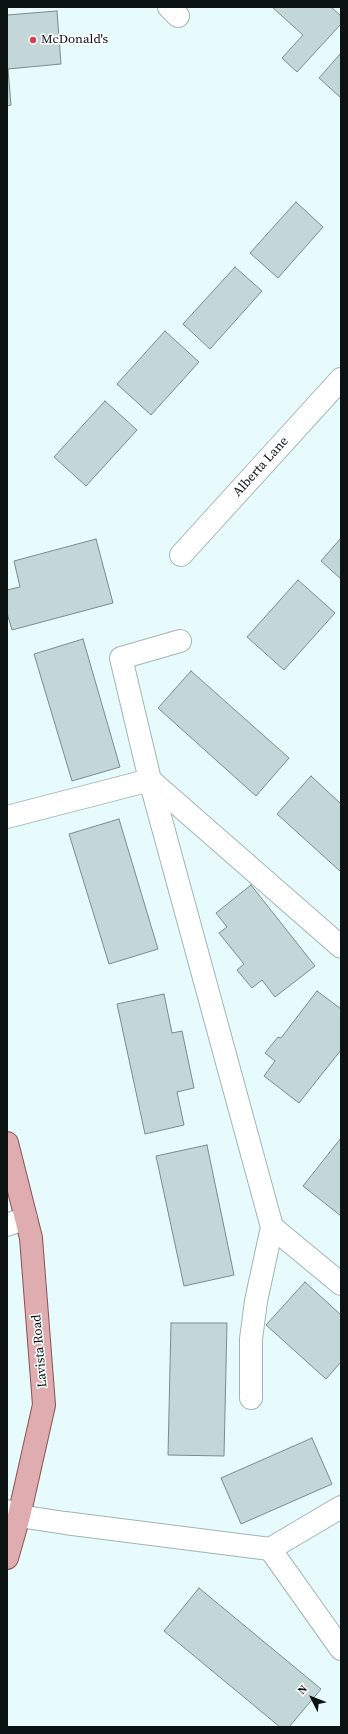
<!DOCTYPE html>
<html>
<head>
<meta charset="utf-8">
<style>
  body { margin:0 }
  #map { position:relative; width:348px; height:1734px; overflow:hidden; background:#e8fbfc; font-family:"Source Serif 4",serif }
  canvas { display:block }
  .frame { position:absolute; inset:0; border:8px solid #0b1212; pointer-events:none }
  .north { position:absolute; left:292px; top:1678px; width:40px; height:40px; -webkit-text-stroke:3px #fff; paint-order:stroke; rotate:312deg; font-size:11px; font-weight:700; line-height:16px; text-align:center; color:#0b1212 }
  .north::after { content:''; display:block; margin:auto; width:14px; height:18px; background:#0b1212; clip-path:polygon(50% 0,100% 100%,50% 72%,0 100%) }
</style>
</head>
<body>
<div id="map">
<canvas width="348" height="1734"></canvas>
<div class="frame"></div>
<div class="north">N</div>
</div>
<script>
const ctx = document.querySelector('canvas').getContext('2d');
ctx.lineJoin = 'round';
function paint(path, color) { ctx.fillStyle = color; ctx.fill(path, 'evenodd'); }
const poly = rows => new Path2D(rows.map(r => 'M' + r).join(''));
function strokePath(path, color, width, dash) { ctx.strokeStyle = color; ctx.lineWidth = width; ctx.lineCap = dash ? 'butt' : 'round'; ctx.setLineDash(dash || []); ctx.stroke(path); }
function write(font, color, halo, rows, align = 'center') {
  ctx.font = font + ' "Source Serif 4",serif'; ctx.lineWidth = 3; ctx.setLineDash([]); ctx.textBaseline = 'middle'; ctx.strokeStyle = halo; ctx.fillStyle = color; for (const [text, x, y, turn = 0] of rows) {
    ctx.save(); ctx.translate(x, y); ctx.rotate((+turn || 0) * Math.PI / 180); ctx.textAlign = isNaN(turn) ? turn : align; if (halo) ctx.strokeText(text, 0, 0); ctx.fillText(text, 0, 0); ctx.restore();
  }
}
const building = poly([
  [272,7,331,7,341,16,341,24,297,72,282,58,303,35,272,7],
  [57,11,61,64,8,69,11,105,7,106,7,15,57,11],
  [341,53,341,98,319,78,341,53],
  [296,202,323,227,278,278,250,253,296,202],
  [235,267,262,291,210,349,183,324,235,267],
  [165,331,199,362,151,415,117,384,165,331],
  [105,401,137,430,86,486,54,457,105,401],
  [341,538,341,579,321,561,341,538],
  [96,539,113,603,12,630,7,613,7,590,20,587,14,561,96,539],
  [298,580,335,613,284,670,247,637,298,580],
  [83,639,120,767,72,781,34,654,83,639],
  [191,671,289,758,256,796,158,708,191,671],
  [311,776,341,804,341,872,277,814,311,776],
  [119,819,158,949,109,964,69,834,119,819],
  [251,885,315,966,275,997,262,980,252,988,237,970,244,964,219,933,227,927,216,913,251,885],
  [317,991,341,1009,341,1050,299,1103,264,1076,275,1061,265,1053,278,1037,281,1038,317,991],
  [164,994,172,1033,182,1031,194,1088,177,1092,184,1125,145,1134,117,1004,164,994],
  [341,1138,341,1216,303,1186,341,1138],
  [207,1145,234,1275,184,1286,156,1156,207,1145],
  [305,1282,341,1315,341,1362,326,1379,266,1325,305,1282],
  [171,1323,227,1323,224,1456,168,1455,171,1323],
  [312,1438,332,1484,241,1524,221,1478,312,1438],
  [199,1588,321,1689,289,1727,280,1727,164,1631,199,1588]
]);
const minor = poly([
  [169,7,178,16],
  [181,555,341,379],
  [7,817,150,780,121,658,180,641],
  [341,947,150,780,272,1227,341,1284],
  [7,1225,26,1218],
  [251,1398,251,1339,256,1301,272,1227],
  [7,1511,19,1516,65,1523,270,1549,341,1507],
  [270,1549,341,1649]
]);
const major = poly([
  [7,1143,31,1238,44,1405,19,1516,7,1558]
]);
const markers = [
  [33,40,4,"#d04058"]
];
const poiNames = [
  ["McDonald's",41,40]
];
const streetNames = [
  ["Alberta Lane",261,467,-48],
  ["Lavista Road",40,1351,-95]
];
paint(building, '#c4d7d8');
strokePath(building, '#7a8b8c', 1);
strokePath(minor, '#a2b4b4', 24);
strokePath(major, '#875256', 24);
strokePath(minor, '#fff', 22);
strokePath(major, '#dfacb0', 22);
for (const [x, y, r, color] of markers) { const dot = new Path2D(); dot.arc(x, y, r, 0, 2 * Math.PI); ctx.fillStyle = color; ctx.fill(dot); strokePath(dot, '#fff', 1.5); }
write('13px', '#0b1212', '#fff', poiNames, 'left');
write('13px', '#0b1212', '#fff', streetNames);
</script>
</body>
</html>
